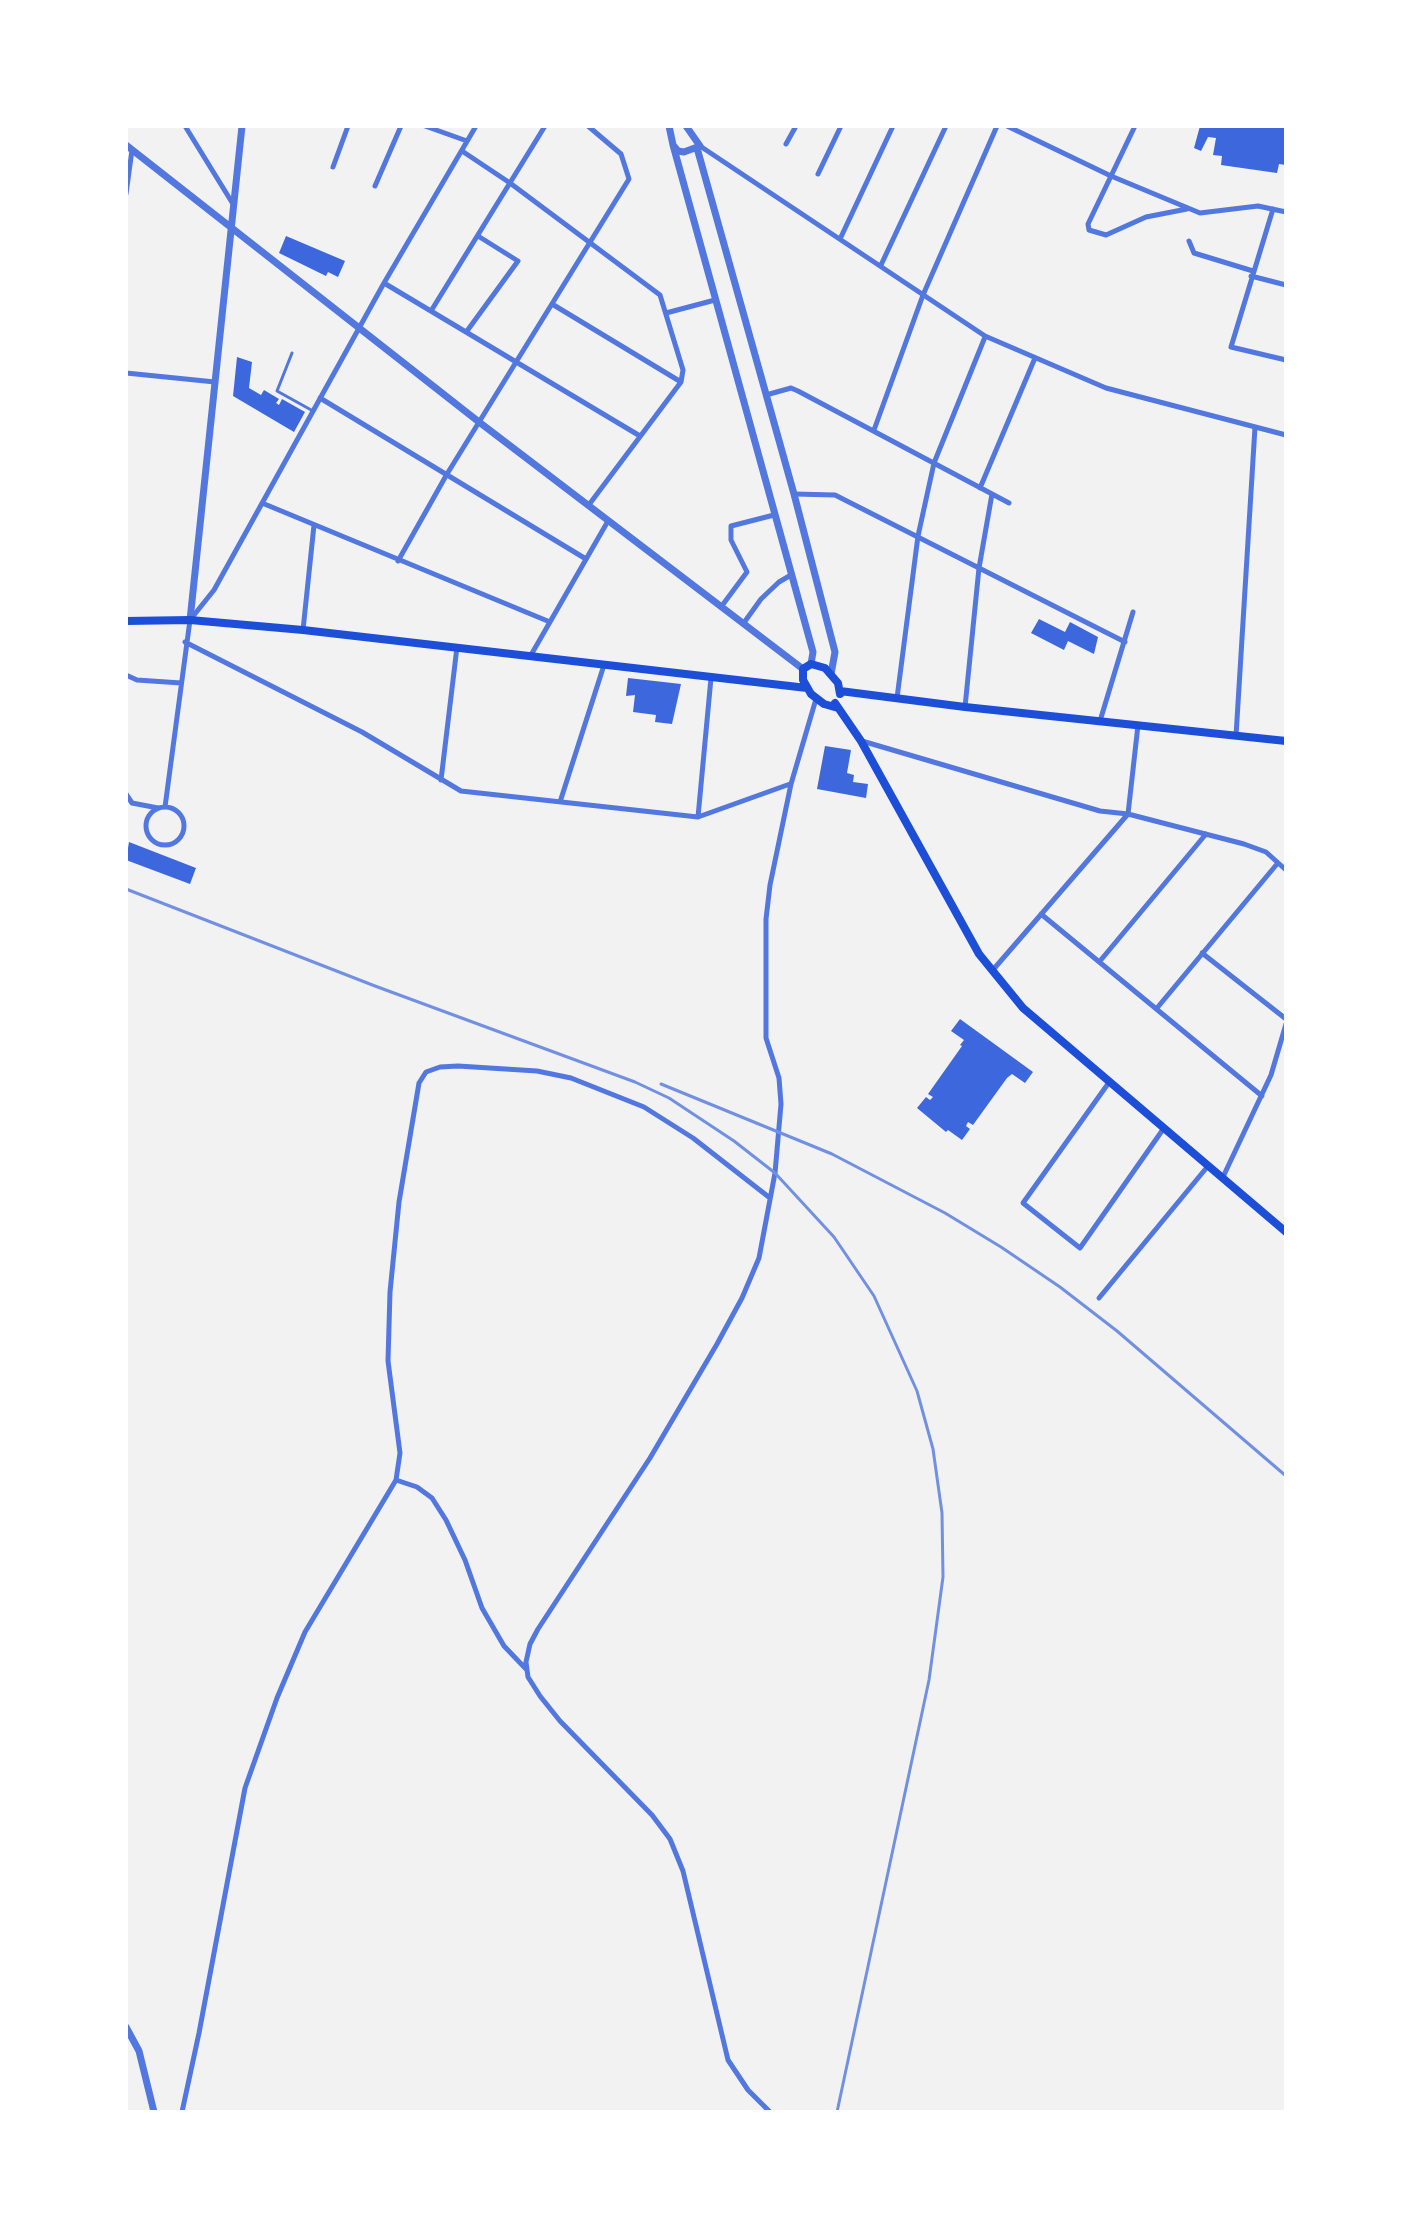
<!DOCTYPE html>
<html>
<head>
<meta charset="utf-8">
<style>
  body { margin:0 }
  #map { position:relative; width:1412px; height:2238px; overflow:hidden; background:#f2f2f2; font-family:Literata,serif }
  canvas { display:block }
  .frame { position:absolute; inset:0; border:128px solid #fff; pointer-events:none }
</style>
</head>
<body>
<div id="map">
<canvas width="1412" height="2238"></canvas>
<div class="frame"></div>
</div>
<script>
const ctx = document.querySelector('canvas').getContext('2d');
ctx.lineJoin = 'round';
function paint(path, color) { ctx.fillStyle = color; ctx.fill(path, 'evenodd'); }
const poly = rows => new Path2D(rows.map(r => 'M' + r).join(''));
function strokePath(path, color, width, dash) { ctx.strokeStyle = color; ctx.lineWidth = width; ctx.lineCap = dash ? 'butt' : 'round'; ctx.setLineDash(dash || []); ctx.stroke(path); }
const building = poly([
  [1200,126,1284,126,1286,165,1279,164,1277,173,1221,165,1222,156,1213,155,1216,138,1208,137,1201,151,1194,148],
  [286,236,345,261,338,277,328,272,326,276,279,253],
  [237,357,252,362,249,388,261,395,264,390,279,399,276,403,279,405,282,399,305,412,294,432,233,396],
  [1039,619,1065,632,1070,622,1098,637,1094,654,1068,641,1064,650,1031,633],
  [628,678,681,684,672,724,655,722,656,715,633,712,635,695,626,696],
  [825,746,851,750,847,773,854,775,853,782,868,784,866,798,817,789],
  [129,842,196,868,190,884,126,860],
  [960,1019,1033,1072,1025,1083,1012,1074,1007,1078,973,1125,968,1122,966,1126,970,1129,962,1140,948,1130,946,1132,917,1108,926,1097,930,1100,933,1097,928,1094,962,1046,960,1045,964,1040,951,1031]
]);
const service = poly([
  [292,353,277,391,313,411]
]);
const minor = poly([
  [185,126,233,204],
  [425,126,467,141],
  [1007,126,1111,176,1200,213,1258,206,1286,212],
  [1135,126,1088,224,1089,230,1106,235,1146,217,1187,209],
  [786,144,796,126],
  [700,146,985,336,1106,388,1286,435],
  [462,151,510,183,660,295,683,370,681,382,588,506],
  [333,167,348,126],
  [818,174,841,126],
  [375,186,401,126],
  [126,194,132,150],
  [1273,209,1231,347,1286,360],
  [841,237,893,126],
  [1189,241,1194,253,1253,271],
  [881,265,946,126],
  [1251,276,1286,285],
  [384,283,640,436],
  [552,304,681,382],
  [431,311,545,126],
  [666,313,715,300],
  [467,331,518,261,478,236],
  [126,373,215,382],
  [766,395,791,388,798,391,1009,503],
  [320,398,586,559],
  [874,430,923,295,997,126],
  [980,488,1035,358],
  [794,494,835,495,1125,642],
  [262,503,550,622],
  [398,561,447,474,629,179,621,154,588,126],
  [721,607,747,572,731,540,731,526,774,515],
  [743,624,761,599,779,582,791,575],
  [303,630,314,525],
  [185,642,362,732,461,791,698,817,790,784],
  [531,655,608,521],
  [126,675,137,680,181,683],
  [897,698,918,536,934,463,985,337],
  [965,707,979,568,992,494],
  [1100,721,1133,612],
  [1236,736,1255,427],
  [862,741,1100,811,1128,814,1244,844,1266,852,1286,870],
  [441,780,457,647],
  [126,794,132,803,158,808],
  [560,802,604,665],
  '146 826a19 19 0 1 1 38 0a19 19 0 1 1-38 0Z',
  [165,807,190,620,214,590,384,283,476,126],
  [698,817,711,678],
  [1041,914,1262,1096],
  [1202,953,1286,1019],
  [1100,961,1206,834],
  [992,971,1128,814,1138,725],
  [1157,1008,1277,864],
  [1110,1081,1023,1203,1080,1248,1164,1128],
  [1223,1177,1271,1075,1286,1024],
  [1099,1298,1208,1166],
  [396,1480,417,1487,432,1498,446,1520,465,1560,482,1608,504,1646,526,1669],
  [182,2112,199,2033,245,1788,277,1698,305,1632,396,1480,400,1453,388,1361,390,1292,399,1202,419,1083,426,1072,440,1067,458,1066,537,1071,571,1078,644,1107,693,1138,770,1198],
  [770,2112,748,2090,728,2060,683,1871,670,1839,652,1815,560,1721,540,1696,528,1677,526,1662,530,1644,538,1629,650,1458,717,1344,742,1298,759,1258,775,1173,781,1104,779,1078,766,1038,766,919,770,885,791,784,816,699]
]);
const tertiary = poly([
  [669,126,673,145,678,151,684,152,700,146,686,126],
  [126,145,479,422,803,669],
  [673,145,813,652,811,664],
  [697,148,794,494,835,652,831,674],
  [190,620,242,126],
  [126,2027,139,2051,154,2112]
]);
const secondary = poly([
  [126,621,190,620,303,630,807,688],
  [840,691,965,707,1286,741],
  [835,703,861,741,979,954,1023,1008,1286,1232],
  [838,708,824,704,811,694,803,680,803,669,811,664,825,668,838,683,840,694]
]);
const rail = poly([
  [126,889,375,986,635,1082,669,1098,734,1141,775,1173,834,1237,874,1296,917,1391,933,1449,942,1513,943,1577,929,1680,837,2112],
  [661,1084,832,1154,945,1213,1001,1247,1060,1287,1117,1331,1286,1476]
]);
paint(building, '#3d67dc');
strokePath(service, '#5277de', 3);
strokePath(minor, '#5277de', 5);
strokePath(tertiary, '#5277de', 7);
strokePath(secondary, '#1d4ed8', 8);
strokePath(rail, '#7290e2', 3);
</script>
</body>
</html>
